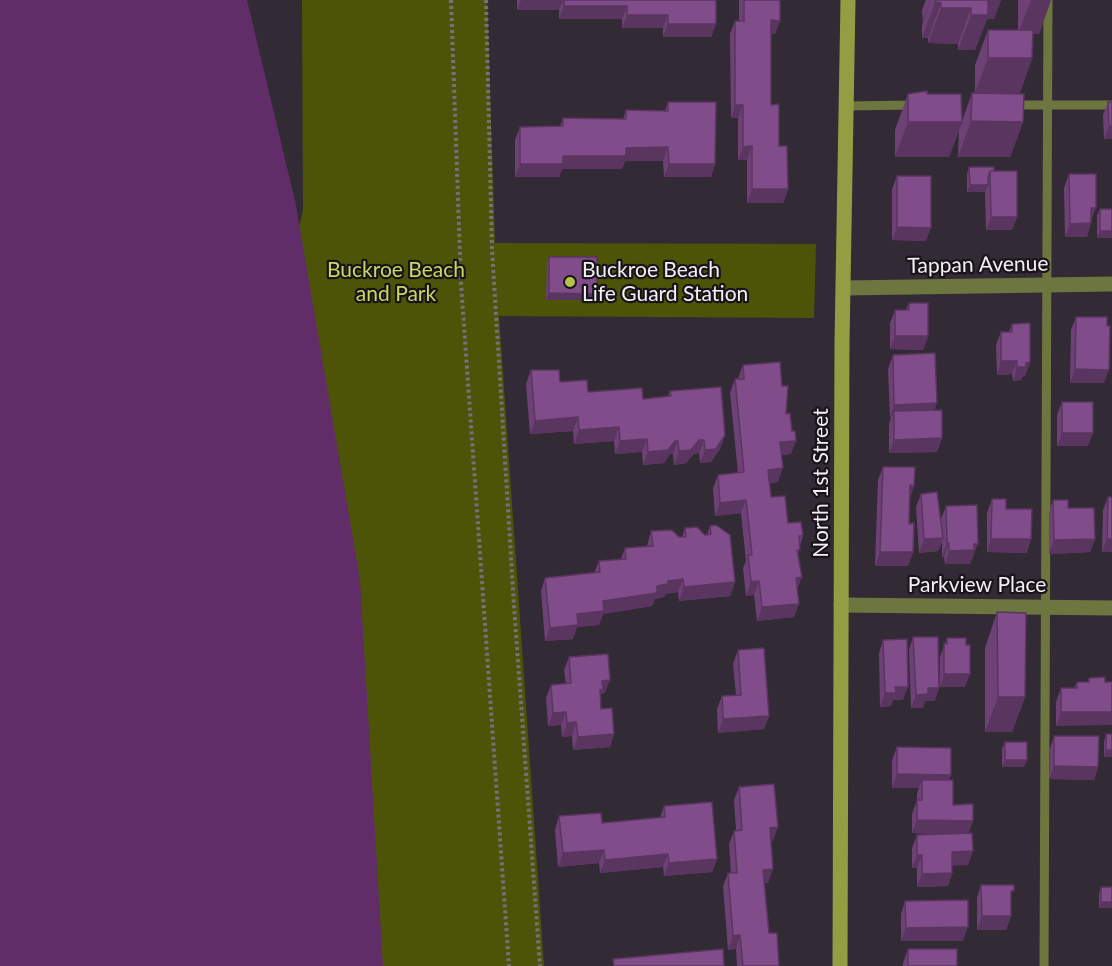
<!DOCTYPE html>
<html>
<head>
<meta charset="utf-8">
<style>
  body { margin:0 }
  canvas { display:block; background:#322a34 }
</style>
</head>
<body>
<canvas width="1112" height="966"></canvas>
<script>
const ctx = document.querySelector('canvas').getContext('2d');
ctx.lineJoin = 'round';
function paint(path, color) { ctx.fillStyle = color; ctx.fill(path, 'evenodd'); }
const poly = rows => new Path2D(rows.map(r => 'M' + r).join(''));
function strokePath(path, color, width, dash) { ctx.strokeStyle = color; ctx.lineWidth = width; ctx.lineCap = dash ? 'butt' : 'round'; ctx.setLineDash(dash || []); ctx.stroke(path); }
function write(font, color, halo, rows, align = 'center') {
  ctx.font = font + ' Lato,sans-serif'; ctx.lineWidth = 4.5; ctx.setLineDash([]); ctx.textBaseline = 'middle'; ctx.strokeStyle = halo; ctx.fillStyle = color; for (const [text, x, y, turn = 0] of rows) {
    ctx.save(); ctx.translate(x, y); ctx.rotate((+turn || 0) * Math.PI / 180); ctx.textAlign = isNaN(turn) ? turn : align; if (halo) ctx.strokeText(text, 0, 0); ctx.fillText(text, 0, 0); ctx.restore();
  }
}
const green = poly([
  [302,0,487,0,495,243,816,244,814,318,499,316,544,966,344,966,287,279,303,210]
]);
const water = poly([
  [0,0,247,0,296,205,360,580,383,966,0,966]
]);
const path = poly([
  [451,0,461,283,509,966],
  [486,0,492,249,514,606,540,966]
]);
const lane = poly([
  [1012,105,1112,105],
  [846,106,915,105],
  [1044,966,1048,0]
]);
const street = poly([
  [844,288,1112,284],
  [841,605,1112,608]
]);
const secondary = poly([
  [840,966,842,343,848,0]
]);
const wall = poly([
  [517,0,716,0,716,24,711,37,663,37,663,28,622,28,622,19,559,19,559,10,517,10],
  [739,0,780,0,775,34,771,34,771,105,788,189,783,203,747,203,747,160,738,160,738,118,731,118,730,34,735,21,739,21],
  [926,0,1001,0,994,19,987,19,975,50,958,50,958,44,928,43,928,38,922,38,922,26,923,22,922,10],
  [1018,0,1051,0,1039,34,1033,34,1032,58,1020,93,975,93,975,65,988,30,1018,30],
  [972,93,1023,122,1010,157,958,157,959,130,949,157,895,157,895,130,908,94,927,94,962,121],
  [668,102,715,164,711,177,664,177,663,161,625,161,622,169,562,169,559,177,515,177,515,140,520,127,560,126,563,118,623,119,626,110,665,111],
  [1108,102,1112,102,1112,139,1104,139,1103,115],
  [969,167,994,171,1017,217,1012,230,986,230,985,192,967,192,967,174],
  [1069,174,1091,221,1087,237,1065,237,1064,188],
  [897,176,926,241,892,240,892,189],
  [1100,209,1112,209,1097,238,1097,215],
  [549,257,594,300,546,300,547,264],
  [909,303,928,336,923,350,890,349,890,323,895,310,906,310],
  [1076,317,1104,383,1070,383,1071,330],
  [1012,324,1030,362,1025,376,1023,376,1021,380,1013,381,1012,374,997,375,996,345,1001,332,1009,332],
  [893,355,935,410,942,438,937,452,889,453,889,424,891,418,890,418,888,369],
  [743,365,782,386,791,454,782,455,778,482,769,483,771,497,788,523,803,536,800,545,798,556,797,590,794,617,757,621,754,595,746,596,743,568,746,561,741,513,715,516,713,488,718,475,738,473,730,393,735,379,738,379],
  [531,370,588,392,643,399,668,396,670,391,725,435,720,449,711,462,700,463,699,453,694,454,686,463,674,465,673,454,670,454,664,463,643,465,642,452,615,454,614,441,574,444,573,431,530,434,526,384],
  [1062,402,1088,446,1057,446,1057,415],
  [883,467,910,499,909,524,913,552,908,566,875,566,878,480],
  [921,494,941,519,946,506,973,558,972,558,970,564,945,564,944,557,942,557,942,542,938,551,919,553,916,507],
  [1108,497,1112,497,1112,552,1102,552,1103,510],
  [992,499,1006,509,1027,553,987,552,987,513],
  [1053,500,1095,539,1090,552,1049,554,1049,513],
  [710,526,735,582,730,596,679,601,678,592,665,594,664,597,655,599,652,606,603,614,599,625,577,627,573,639,545,641,541,591,545,578,594,573,599,561,621,559,625,548,647,546,651,531,679,537,682,537,685,528,705,535,707,535],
  [997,612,1025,697,1012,732,985,732,985,648],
  [913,637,935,701,925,701,923,708,911,708,909,650],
  [947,638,966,645,965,687,940,687,940,657],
  [883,640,903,700,893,700,891,706,880,707,879,653],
  [738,650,769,716,764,729,718,733,717,709,722,696,736,695,733,664],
  [569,657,605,693,601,694,600,697,601,709,614,734,610,747,573,750,572,736,562,737,561,725,548,726,546,698,551,685,566,684,564,670],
  [1105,677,1056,726,1056,702,1061,688,1074,688,1077,682,1088,682,1089,678],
  [1106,734,1112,757,1104,757,1104,741],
  [1054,736,1098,767,1094,780,1049,779,1050,749],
  [1005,742,1024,767,1002,767,1002,749],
  [897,747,951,775,949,780,953,805,969,833,968,865,952,865,952,873,948,886,917,887,917,868,912,868,912,848,917,835,940,834,912,833,912,814,917,800,917,793,919,788,892,788,892,760],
  [739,787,773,841,771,841,768,883,764,883,769,933,779,966,737,966,736,949,728,950,723,886,728,873,731,873,729,844,734,831,736,830,734,800],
  [664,806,717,859,712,872,664,876,663,867,600,873,599,863,558,867,555,830,559,816,602,823,660,818],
  [981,885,1011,899,1011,916,1006,930,977,930,977,898],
  [1101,887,1112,887,1112,908,1099,908,1099,894],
  [905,901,963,941,901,941,901,914],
  [908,949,957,966,903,966,903,963]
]);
const shadedWall = poly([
  [521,0,563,0,559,10,517,10],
  [931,0,923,22,922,22],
  [982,0,1001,0,994,19,987,19,975,50,958,50,971,15],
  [1031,0,1051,0,1039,34,1018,34],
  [935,2,941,3,928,38,922,38],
  [564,6,627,6,622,19,559,19],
  [941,8,971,8,958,44,928,43],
  [627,15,668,15,663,28,622,28],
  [771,20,780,21,775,34,766,34],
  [668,24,716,24,711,37,663,37],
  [988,58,1032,58,1020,93,975,93],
  [735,105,743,105,738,118,731,118],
  [971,121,1023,122,1010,157,958,157],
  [908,122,962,122,949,157,895,157],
  [1109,126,1112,126,1112,139,1104,139],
  [752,146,747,160,738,160,743,147],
  [668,147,663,161,625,161,622,169,562,169,559,177,515,177,520,164,563,156,626,148],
  [669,164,715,164,711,177,664,177],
  [970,185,988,185,985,192,967,192],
  [752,189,788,189,783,203,747,203],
  [1091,208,1096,208,1091,221],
  [991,217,1017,217,1012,230,986,230],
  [1091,223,1087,237,1065,237,1070,224],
  [897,227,931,228,926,241,892,240],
  [1100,231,1112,231,1112,238,1097,238],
  [549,293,597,294,594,300,546,300],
  [895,336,928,336,923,350,890,349],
  [1001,361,1017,361,1012,374,997,375],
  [1030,362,1025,376,1023,376,1021,380,1013,381,1017,367,1026,363],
  [1075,369,1109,370,1104,383,1070,383],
  [937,403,932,417,894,411,891,418,890,418,894,405],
  [578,417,573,431,530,434,535,421],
  [619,427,614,441,574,444,579,430],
  [1062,433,1093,433,1088,446,1057,446],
  [725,435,720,449,711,462,700,463,705,450],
  [942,438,937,452,889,453,894,440],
  [647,439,642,452,615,454,620,441],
  [699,440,704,440,699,453,694,454,686,463,674,465,679,451],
  [675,441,678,441,673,454,670,454,664,463,643,465,648,452],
  [796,441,791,454,776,456,780,442],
  [783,468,778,482,763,483,768,470],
  [910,485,914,486,910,499],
  [746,500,741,513,715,516,720,503],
  [943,538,938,551,919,553,924,539],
  [991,539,1031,539,1027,553,987,552],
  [1095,539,1090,552,1049,554,1054,540],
  [1107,539,1112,539,1112,552,1102,552],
  [947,543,949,543,944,557,942,557],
  [974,544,978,544,970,564,945,564,949,551],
  [880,552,913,552,908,566,875,566],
  [802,577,797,590,796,578],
  [683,579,678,592,665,594,664,597,655,599,652,606,603,614,599,625,577,627,573,639,545,641,550,628,603,601,657,586,668,581],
  [759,581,754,595,746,596,751,582],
  [735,582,730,596,679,601,684,587],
  [799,604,794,617,757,621,762,607],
  [944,674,970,674,965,687,940,687],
  [610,680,605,693,601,694,598,703,595,703,602,681],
  [895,687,908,687,903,700,893,700,891,706,880,707,885,693],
  [928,688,939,688,935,701,925,701,923,708,911,708,916,695],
  [998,697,1025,697,1012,732,985,732],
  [566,712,561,725,548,726,553,713],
  [1061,712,1112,712,1112,725,1056,726],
  [769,716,764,729,718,733,723,719],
  [576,722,572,736,562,737,567,723],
  [614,734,610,747,573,750,578,737],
  [1106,750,1112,750,1112,757,1104,757],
  [1005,760,1027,760,1024,767,1002,767],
  [1054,766,1098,767,1094,780,1049,779],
  [897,774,951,775,946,788,922,780,919,788,892,788],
  [917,820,973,821,968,835,912,833],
  [778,827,773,841,765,841,770,828],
  [604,850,599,863,558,867,563,853],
  [973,851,968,865,947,866,952,852],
  [668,854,663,867,600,873,605,860],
  [917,855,922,855,917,868,912,868],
  [717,859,712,872,664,876,669,863],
  [773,869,768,883,759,884,763,870],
  [952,873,948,886,917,887,922,874],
  [1101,902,1112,902,1112,908,1099,908],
  [982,916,1011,916,1006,930,977,930],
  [968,927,963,941,901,941,906,928],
  [740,935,736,949,728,950,733,936]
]);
const building = poly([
  [564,0,716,0,716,24,668,24,668,15,627,15,627,6,564,6,564,0],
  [744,0,780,0,780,21,771,20,771,105,779,104,779,146,787,146,788,189,752,189,752,146,743,147,743,105,735,105,735,21,744,21,744,0],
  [935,0,988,0,988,15,971,15,971,8,941,8,941,3,935,2,935,0],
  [988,30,1033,30,1032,58,988,58,988,30],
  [927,91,927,94,961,94,962,122,908,122,908,94,927,91],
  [972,93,1024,94,1023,122,971,121,972,93],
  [668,102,716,102,715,164,669,164,668,147,626,148,626,156,563,156,563,164,520,164,520,127,563,126,563,118,626,119,626,110,668,111,668,102],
  [1108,102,1112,102,1112,126,1109,126,1108,102],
  [969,167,994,167,994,171,990,171,988,178,988,185,970,185,969,167],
  [990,171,1017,171,1017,217,991,217,990,171],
  [1069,174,1096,174,1096,208,1091,208,1091,223,1070,224,1069,174],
  [897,176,931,176,931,228,897,227,897,176],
  [1100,209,1112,209,1112,231,1100,231,1100,209],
  [549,257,597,257,597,294,549,293,549,257],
  [909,303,928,303,928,336,895,336,895,310,909,310,909,303],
  [1076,317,1107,317,1107,326,1110,326,1109,370,1075,369,1076,317],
  [1030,323,1030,362,1026,363,1026,367,1017,367,1017,361,1001,361,1001,332,1012,332,1012,324,1030,323],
  [935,353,937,403,894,405,893,355,935,353],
  [780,362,782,386,788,386,786,414,790,413,792,431,795,431,796,441,780,442,783,468,768,470,771,497,785,496,788,523,801,522,803,536,799,536,800,550,797,550,802,577,796,578,799,604,762,607,759,581,751,582,748,555,752,555,746,500,720,503,718,475,744,472,735,379,744,379,743,365,780,362],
  [531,370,559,370,560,382,587,380,588,392,642,388,643,399,671,396,670,391,721,387,725,435,716,449,705,450,704,440,699,440,691,450,679,451,678,441,675,441,668,450,648,452,647,439,620,441,619,427,579,430,578,417,535,421,531,370],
  [1062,402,1093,402,1093,433,1062,433,1062,402],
  [942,410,942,438,894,440,894,411,942,410],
  [883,467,915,467,914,486,910,485,909,524,914,523,913,552,880,552,883,467],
  [937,492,943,538,924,539,921,494,937,492],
  [1108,497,1112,497,1112,539,1107,539,1108,497],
  [992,499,1006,499,1006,509,1032,509,1031,539,991,539,992,499],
  [1053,500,1068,500,1068,508,1094,508,1095,539,1054,540,1053,500],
  [977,505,978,544,974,544,974,550,949,551,949,543,947,543,946,506,977,505],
  [716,525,730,535,735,582,684,587,683,579,668,581,668,584,657,586,657,593,603,601,604,611,577,614,578,625,550,628,545,578,600,572,599,561,626,559,625,548,653,546,651,531,672,530,679,537,686,537,685,528,697,527,705,535,711,534,710,526,716,525],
  [997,612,1026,613,1025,697,998,697,997,612],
  [913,637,938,637,939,688,928,688,928,694,916,695,913,637],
  [947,638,966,638,966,645,970,645,970,674,944,674,944,643,947,644,947,638],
  [907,639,908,687,895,687,896,693,885,693,883,640,907,639],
  [764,648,769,716,723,719,722,696,741,695,738,650,764,648],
  [608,654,610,680,602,681,603,689,600,690,601,709,612,708,614,734,578,737,576,722,567,723,566,712,553,713,551,685,571,683,569,657,608,654],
  [1105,677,1105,682,1112,682,1112,712,1061,712,1061,688,1077,688,1077,682,1089,682,1089,678,1105,677],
  [1106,734,1112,734,1112,750,1106,750,1106,734],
  [1054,736,1099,736,1098,767,1054,766,1054,736],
  [1005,742,1027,742,1027,760,1005,760,1005,742],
  [897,747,951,748,951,775,897,774,897,747],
  [922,780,953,780,953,805,973,804,973,821,917,820,917,800,922,800,922,780],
  [774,784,778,827,770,828,773,869,763,870,769,933,777,933,779,966,743,966,740,935,733,936,728,873,737,873,734,831,742,830,739,787,774,784],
  [712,802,717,859,669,863,668,854,605,860,604,850,563,853,559,816,601,813,602,823,665,817,664,806,712,802],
  [972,833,973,851,952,852,952,873,922,874,922,855,917,855,917,835,972,833],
  [981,885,1014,885,1014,891,1011,891,1011,916,982,916,981,885],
  [1101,887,1112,887,1112,902,1101,902,1101,887],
  [968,900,968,927,906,928,905,901,968,900],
  [723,949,724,966,614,966,613,959,723,949],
  [908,949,957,949,957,966,908,966,908,949]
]);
const markers = [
  [570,282,6,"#b4c24a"]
];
const streetNames = [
  ["Tappan Avenue",978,265,-1],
  ["North 1st Street",821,483,-90],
  ["Parkview Place",977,585]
];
const parkNames = [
  ["Buckroe Beach",396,270],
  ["and Park",396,294]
];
const poiNames = [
  ["Buckroe Beach",582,270],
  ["Life Guard Station",582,294]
];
paint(green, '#4d5408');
paint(water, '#602d69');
strokePath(path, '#777079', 4, [3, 3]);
strokePath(lane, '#6e763f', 9);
strokePath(street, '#6e763f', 15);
strokePath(secondary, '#939e43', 15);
paint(wall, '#6e4176');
paint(shadedWall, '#5a3560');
paint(building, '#804c89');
strokePath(building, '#5a3560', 1.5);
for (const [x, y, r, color] of markers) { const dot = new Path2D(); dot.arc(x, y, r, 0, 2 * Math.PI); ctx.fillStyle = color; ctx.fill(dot); strokePath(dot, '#181419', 2); }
write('21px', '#f4eff5', '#181419', streetNames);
write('21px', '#c9d763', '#181419', parkNames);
write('21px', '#f4eff5', '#181419', poiNames, 'left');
</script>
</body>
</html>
